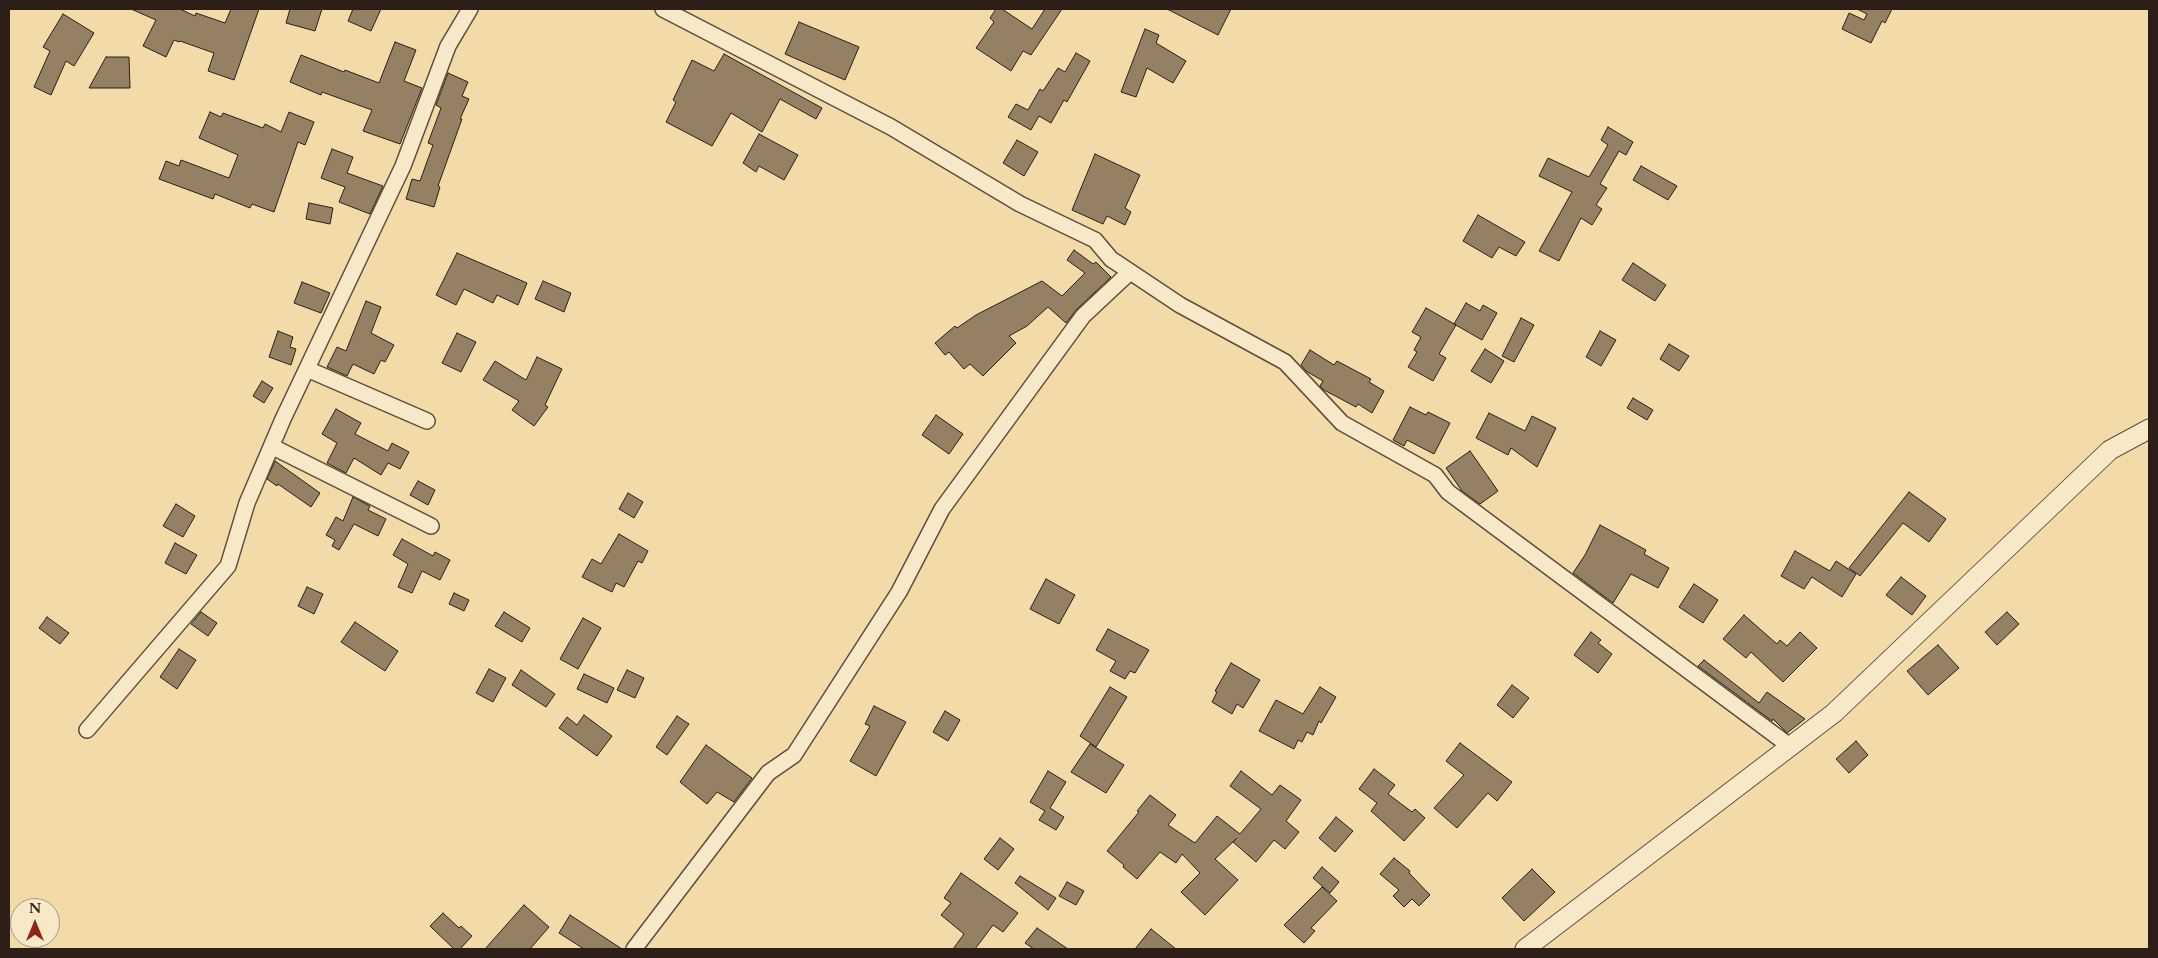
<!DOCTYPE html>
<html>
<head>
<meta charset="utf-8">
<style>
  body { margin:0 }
  #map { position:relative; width:2158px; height:958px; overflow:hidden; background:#f3dba9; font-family:Cardo,serif }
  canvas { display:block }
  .frame { position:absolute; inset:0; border:10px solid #2e1e18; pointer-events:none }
  .north { position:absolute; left:10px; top:898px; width:50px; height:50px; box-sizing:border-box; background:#f7e8c7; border:1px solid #a79781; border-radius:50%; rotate:0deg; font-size:14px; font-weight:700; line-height:20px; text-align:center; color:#2e1e18 }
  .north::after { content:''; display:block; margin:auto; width:18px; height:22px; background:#8f2418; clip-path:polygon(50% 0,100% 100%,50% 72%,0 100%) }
</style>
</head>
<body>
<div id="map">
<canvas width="2158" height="958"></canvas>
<div class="frame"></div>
<div class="north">N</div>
</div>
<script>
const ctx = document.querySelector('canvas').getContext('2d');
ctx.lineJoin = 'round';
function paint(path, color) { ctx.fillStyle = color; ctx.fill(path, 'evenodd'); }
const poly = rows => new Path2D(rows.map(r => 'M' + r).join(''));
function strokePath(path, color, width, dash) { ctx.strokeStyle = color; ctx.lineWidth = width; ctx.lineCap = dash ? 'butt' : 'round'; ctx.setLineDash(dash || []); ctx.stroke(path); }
const building = poly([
  [131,9,180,9,195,16,196,13,225,23,231,9,259,9,234,80,208,71,214,53,180,41,179,42,174,40,166,57,143,46,156,20,131,9],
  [290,9,322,9,315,31,286,23,290,9],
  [353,9,381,9,371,31,348,21,353,9],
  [996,9,1002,9,1032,29,1045,9,1062,9,1031,55,1023,51,1011,71,976,48,994,22,990,18,996,9],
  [1167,9,1231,9,1218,35,1167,9],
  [1857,9,1892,9,1885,23,1882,21,1871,43,1842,29,1849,13,1864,20,1867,14,1857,9],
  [63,14,94,33,74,66,66,61,51,95,34,87,50,51,43,47,63,14],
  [799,22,859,47,845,80,785,54,799,22],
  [1145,29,1159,35,1156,43,1186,61,1173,83,1147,68,1136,97,1121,92,1145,29],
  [395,42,416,50,404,81,422,88,400,144,363,131,372,110,322,92,321,95,290,82,301,55,344,72,345,70,379,83,395,42],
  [1076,53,1090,61,1067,102,1064,100,1051,123,1039,116,1031,130,1008,117,1016,104,1028,110,1040,89,1043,91,1058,68,1065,72,1076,53],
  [724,54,822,108,816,119,780,99,762,132,731,113,712,146,666,122,676,102,673,100,692,60,714,71,724,54],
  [106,57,129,57,130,88,89,88,106,57],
  [448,73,468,82,462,96,469,99,460,119,462,119,438,186,440,187,434,207,406,199,412,179,420,181,433,145,428,143,441,108,436,105,448,73],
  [210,112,221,117,223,113,263,128,265,124,281,132,289,112,314,122,305,145,298,142,274,212,252,204,250,208,215,194,213,199,159,179,166,161,179,166,181,160,229,178,238,155,199,138,210,112],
  [1608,127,1633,142,1626,155,1619,151,1600,184,1607,188,1596,205,1602,209,1592,225,1581,218,1559,261,1539,251,1572,192,1539,176,1548,158,1589,177,1608,145,1601,140,1608,127],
  [759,134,798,155,784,180,759,166,756,172,743,163,759,134],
  [1017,140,1038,152,1024,176,1003,163,1017,140],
  [332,149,353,157,347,173,383,186,370,214,339,202,345,187,321,178,332,149],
  [1095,154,1140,175,1125,208,1131,212,1125,225,1107,216,1103,224,1072,210,1095,154],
  [1641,166,1677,186,1668,200,1633,180,1641,166],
  [309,203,333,208,330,224,306,219,309,203],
  [1478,215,1525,242,1516,256,1499,247,1492,258,1463,241,1478,215],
  [1074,250,1093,264,1096,262,1111,277,1077,309,1066,323,1048,307,1027,326,1009,336,1016,343,983,376,970,364,964,369,949,352,945,355,935,343,955,326,957,328,976,315,1042,281,1062,296,1085,273,1067,260,1074,250],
  [457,253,527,283,518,305,497,295,493,303,464,289,456,305,436,295,457,253],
  [1633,263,1666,285,1655,301,1622,280,1633,263],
  [543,281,571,293,564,312,535,299,543,281],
  [302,282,330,293,321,313,294,303,302,282],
  [366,301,381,307,371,333,394,345,385,362,381,360,374,374,353,364,347,376,327,367,337,347,346,351,366,301],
  [1466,303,1480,311,1483,305,1497,313,1482,340,1454,324,1466,303],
  [1426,308,1456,325,1439,354,1446,358,1433,381,1408,367,1417,352,1414,350,1421,337,1412,332,1426,308],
  [1521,318,1534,325,1514,362,1502,356,1521,318],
  [278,331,293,337,290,347,296,349,291,365,269,357,278,331],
  [1600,331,1616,340,1601,366,1586,357,1600,331],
  [457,333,476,342,461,372,442,363,457,333],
  [1669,344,1689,356,1679,371,1660,359,1669,344],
  [1485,349,1504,361,1491,383,1471,371,1485,349],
  [1310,350,1334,365,1337,361,1371,379,1369,382,1384,391,1372,413,1358,404,1356,407,1324,390,1320,386,1323,381,1306,371,1301,365,1310,350],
  [537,357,562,369,545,405,548,407,534,426,512,410,519,401,483,380,495,361,526,380,537,357],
  [262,381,273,388,264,403,253,396,262,381],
  [1633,398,1653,410,1647,420,1627,408,1633,398],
  [1410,407,1426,415,1428,412,1450,423,1434,454,1407,440,1404,446,1393,440,1410,407],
  [336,409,361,423,355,434,388,451,392,443,409,452,400,469,388,463,381,475,354,458,346,473,327,463,337,443,322,434,336,409],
  [1489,413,1525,431,1532,416,1556,428,1537,467,1511,448,1508,455,1476,438,1489,413],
  [936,415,963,434,949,454,922,435,936,415],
  [1470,451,1498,491,1480,504,1462,491,1446,468,1470,451],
  [275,461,320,493,311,507,278,484,277,486,267,479,275,461],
  [418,481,435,490,428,505,410,495,418,481],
  [1909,492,1946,519,1929,542,1903,523,1860,576,1849,568,1909,492],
  [628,493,643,502,634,518,619,509,628,493],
  [353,497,370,506,368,510,386,519,378,536,354,524,339,550,332,546,335,540,326,535,336,517,343,521,353,497],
  [176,504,195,516,183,537,163,526,176,504],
  [1600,525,1646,550,1644,554,1669,568,1658,588,1631,574,1613,603,1573,573,1585,555,1600,525],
  [619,534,648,551,642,563,638,561,624,587,616,583,612,592,582,577,592,559,601,564,619,534],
  [402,539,433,556,435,552,450,560,440,580,422,571,412,593,398,587,408,564,393,555,402,539],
  [175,543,197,555,186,574,165,563,175,543],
  [1795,551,1830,571,1836,561,1856,574,1842,597,1812,577,1804,589,1781,576,1795,551],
  [1901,577,1926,596,1912,615,1886,595,1901,577],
  [1046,579,1075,595,1059,624,1030,609,1046,579],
  [1694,584,1718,600,1703,623,1679,607,1694,584],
  [307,587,323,594,314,614,298,606,307,587],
  [454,593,469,600,464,611,449,604,454,593],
  [201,612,217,623,208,636,191,624,201,612],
  [504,612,530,628,522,642,495,626,504,612],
  [2007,612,2019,624,1997,645,1985,632,2007,612],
  [1744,615,1777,644,1780,640,1787,646,1800,632,1817,648,1783,682,1751,652,1746,658,1723,639,1744,615],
  [47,617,69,633,60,644,39,628,47,617],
  [583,618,601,628,578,669,560,659,583,618],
  [355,622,398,651,385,671,341,642,355,622],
  [1108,629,1149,650,1135,673,1130,671,1125,679,1110,671,1116,661,1096,650,1108,629],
  [1591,632,1601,640,1598,643,1612,654,1598,673,1574,655,1591,632],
  [1938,645,1959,668,1928,695,1907,671,1938,645],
  [179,649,196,660,177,689,160,677,179,649],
  [1704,660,1759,703,1767,692,1805,719,1787,733,1773,719,1772,721,1698,666,1704,660],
  [1231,663,1260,680,1243,708,1237,704,1232,714,1212,702,1217,692,1215,691,1231,663],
  [489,669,506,678,493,702,476,693,489,669],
  [521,670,555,694,546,707,512,685,521,670],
  [627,670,644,678,635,698,617,690,627,670],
  [584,674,614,688,607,703,577,689,584,674],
  [1512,685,1529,698,1513,718,1497,705,1512,685],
  [1110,687,1127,697,1096,747,1080,736,1110,687],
  [1320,687,1336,697,1321,723,1319,721,1313,735,1307,732,1302,742,1298,740,1294,749,1259,731,1276,700,1303,714,1320,687],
  [874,706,906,722,876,776,850,761,870,726,865,724,874,706],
  [945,711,960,720,948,741,933,732,945,711],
  [584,715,612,736,597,756,559,728,567,717,577,725,584,715],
  [677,716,689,724,667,755,656,747,677,716],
  [1856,741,1868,755,1849,773,1836,759,1856,741],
  [1460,743,1512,782,1497,801,1488,793,1457,828,1434,808,1464,775,1446,761,1460,743],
  [1090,744,1124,765,1106,793,1071,772,1090,744],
  [706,745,752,778,734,802,717,792,707,804,680,782,706,745],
  [1374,769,1395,785,1388,794,1412,812,1415,809,1425,818,1404,841,1371,811,1377,803,1359,789,1374,769],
  [1048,771,1066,782,1050,808,1064,817,1056,830,1039,820,1045,811,1030,802,1048,771],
  [1241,771,1272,795,1280,785,1301,800,1286,821,1299,832,1285,849,1274,840,1256,862,1233,842,1237,838,1215,859,1238,880,1205,915,1181,892,1200,873,1182,854,1176,863,1160,852,1137,879,1123,867,1124,865,1107,851,1139,812,1137,811,1150,795,1176,815,1168,825,1195,843,1217,816,1240,834,1261,809,1230,786,1241,771],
  [1336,817,1353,831,1335,852,1319,838,1336,817],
  [1000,838,1014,849,998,870,984,859,1000,838],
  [1394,858,1410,871,1409,873,1430,895,1419,906,1412,899,1404,907,1393,896,1399,890,1380,874,1394,858],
  [1322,867,1339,882,1330,893,1313,878,1322,867],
  [1532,869,1555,892,1524,921,1502,898,1532,869],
  [961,873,1018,913,1003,932,993,925,975,949,953,949,964,934,941,915,951,903,944,898,961,873],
  [1020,876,1056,898,1048,910,1015,883,1020,876],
  [1067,882,1084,891,1076,905,1059,896,1067,882],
  [1322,887,1337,901,1311,928,1315,931,1304,943,1284,925,1322,887],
  [524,905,549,927,530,949,485,949,524,905],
  [443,913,459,928,461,926,472,936,460,949,454,949,430,926,443,913],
  [570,915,622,949,584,949,559,933,570,915],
  [1037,928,1068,949,1034,949,1025,943,1037,928],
  [1151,929,1176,949,1135,949,1151,929]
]);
const minor = poly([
  [663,9,891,127,1020,204,1095,240,1111,259,1180,305,1285,362,1342,423,1435,475,1448,492,1791,747],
  [307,369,427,421],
  [273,447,431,526],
  [87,730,228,566,247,503,283,419,403,166,448,46,470,9],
  [634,949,768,773,794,755,899,592,942,509,1083,316,1130,272]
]);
const tertiary = poly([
  [1525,949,1834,713,2110,450,2149,429]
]);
paint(building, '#948063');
strokePath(building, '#2e1e18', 1);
strokePath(minor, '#5f4d3c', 18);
strokePath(tertiary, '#5f4d3c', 21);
strokePath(minor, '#f7e8c7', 15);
strokePath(tertiary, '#f7e8c7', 19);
</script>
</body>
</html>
